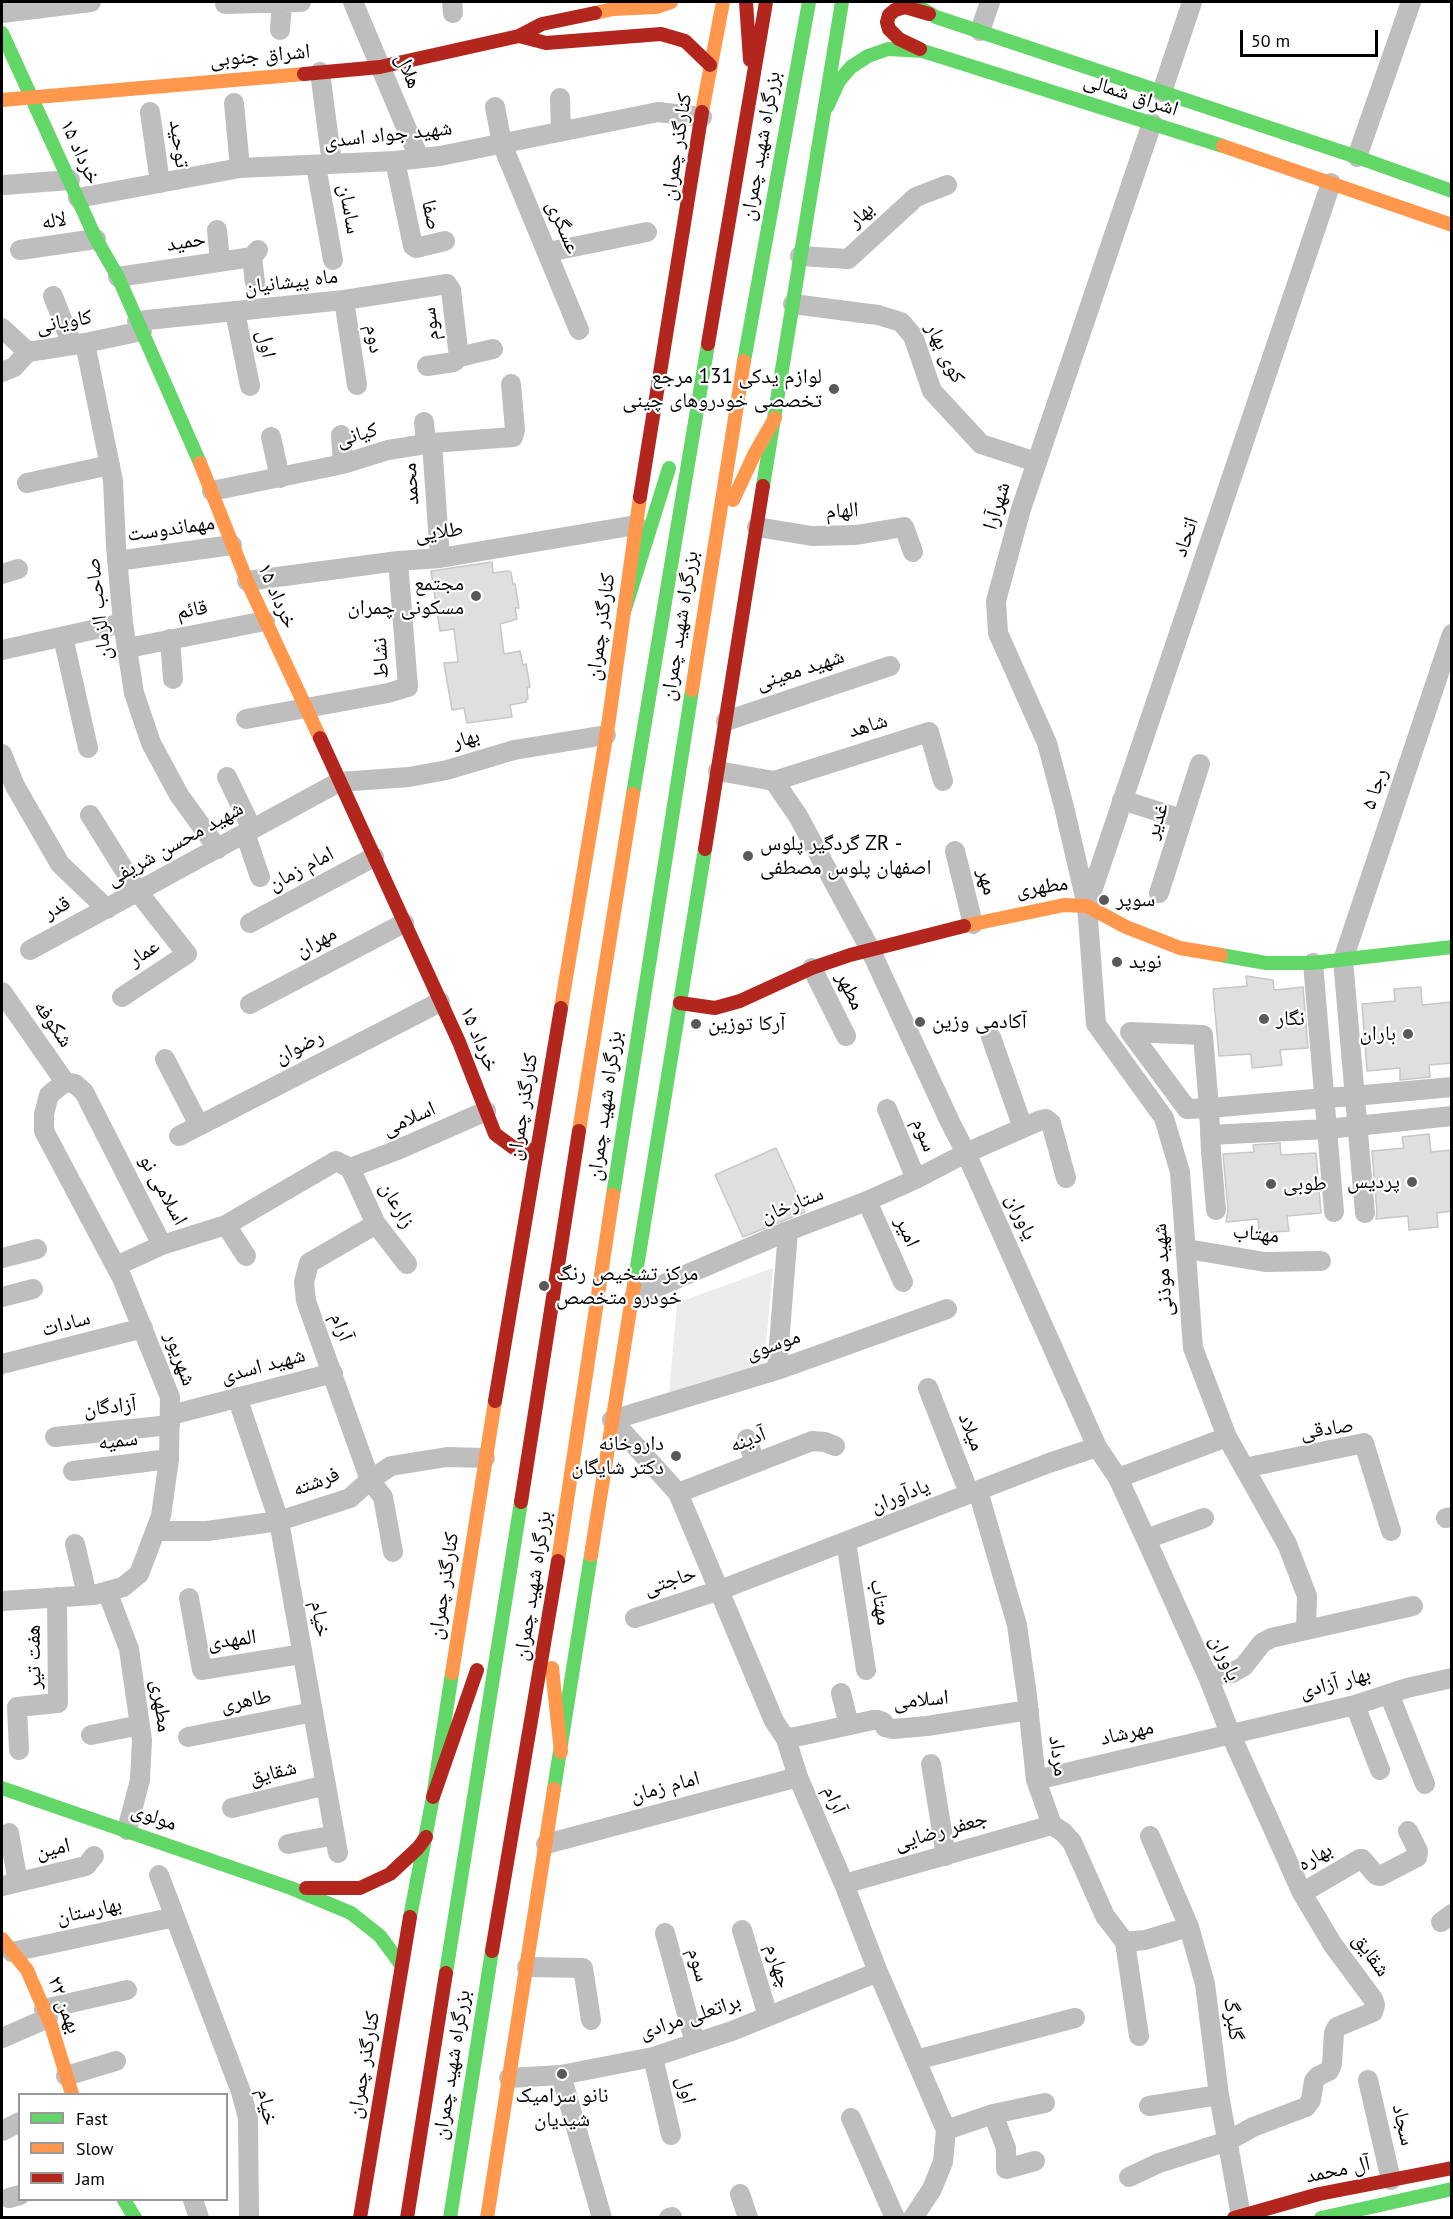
<!DOCTYPE html>
<html>
<head>
<meta charset="utf-8">
<style>
  body { margin:0 }
  #map { position:relative; width:1453px; height:2219px; overflow:hidden; background:#fff; font-family:"PT Sans",sans-serif }
  canvas { display:block }
  .frame { position:absolute; inset:0; border:3px solid #000; pointer-events:none }
  .legend { position:absolute; left:18px; top:2093px; width:210px; height:108px; box-sizing:border-box; background:#fff; border:2px solid #999; margin:0; padding:8px 10px; list-style:none; font-size:18px; color:#000 }
  .legend li { display:flex; align-items:center; gap:12px; height:30px }
  .legend b { width:30px; border:2px solid #999 }
  .scale { position:absolute; left:1240px; top:30px; width:138px; height:27px; box-sizing:border-box; border:3px solid #000; border-top:0; padding-left:8px; font-size:18px; line-height:21px; white-space:nowrap; color:#000; -webkit-text-stroke:4px #fff; paint-order:stroke }
</style>
</head>
<body>
<div id="map">
<canvas width="1453" height="2219"></canvas>
<div class="frame"></div>
<ul class="legend">
<li><b style="height:8px;background:#63d668"></b>Fast</li>
<li><b style="height:8px;background:#ff974d"></b>Slow</li>
<li><b style="height:8px;background:#b3261e"></b>Jam</li>
</ul>
<div class="scale">50 m</div>
</div>
<script>
const ctx = document.querySelector('canvas').getContext('2d');
ctx.lineJoin = 'round';
function paint(path, color) { ctx.fillStyle = color; ctx.fill(path, 'evenodd'); }
const poly = rows => new Path2D(rows.map(r => 'M' + r).join(''));
function strokePath(path, color, width, dash) { ctx.strokeStyle = color; ctx.lineWidth = width; ctx.lineCap = dash ? 'butt' : 'round'; ctx.setLineDash(dash || []); ctx.stroke(path); }
function write(font, color, halo, rows, align = 'center') {
  ctx.font = font + ' "PT Sans","Noto Naskh Arabic",sans-serif'; ctx.lineWidth = 4.5; ctx.setLineDash([]); ctx.textBaseline = 'middle'; ctx.strokeStyle = halo; ctx.fillStyle = color; for (const [text, x, y, turn = 0] of rows) {
    ctx.save(); ctx.translate(x, y); ctx.rotate((+turn || 0) * Math.PI / 180); ctx.textAlign = isNaN(turn) ? turn : align; if (halo) ctx.strokeText(text, 0, 0); ctx.fillText(text, 0, 0); ctx.restore();
  }
}
const green = poly([
  [773,1268,763,1376,668,1404,677,1303]
]);
const building = poly([
  [492,562,493,573,508,571,511,572,513,584,515,584,519,608,515,608,517,619,500,624,504,654,520,651,523,665,526,664,530,687,527,688,528,699,526,699,526,702,510,705,512,717,467,723,464,708,452,710,444,663,458,662,454,629,440,631,431,571,492,562],
  [1246,976,1273,980,1274,990,1303,987,1308,1048,1280,1050,1282,1065,1252,1068,1251,1054,1219,1056,1213,989,1247,986,1246,976],
  [1421,987,1422,1005,1452,1002,1452,1063,1429,1065,1430,1077,1400,1080,1400,1068,1367,1071,1362,1004,1395,1001,1394,989,1421,987],
  [1429,1134,1431,1152,1452,1150,1452,1211,1437,1213,1438,1227,1409,1230,1408,1216,1376,1219,1377,1212,1372,1151,1404,1148,1402,1137,1429,1134],
  [1280,1143,1281,1155,1316,1153,1321,1213,1287,1216,1289,1231,1259,1233,1258,1219,1226,1222,1228,1209,1223,1154,1254,1152,1253,1145,1280,1143],
  [776,1148,805,1212,743,1237,715,1175,776,1148]
]);
const street = poly([
  [353,2,419,158],
  [452,2,453,13],
  [225,4,301,2],
  [2,13,91,2],
  [280,30,282,2],
  [980,31,990,2],
  [320,72,332,164],
  [1162,92,1192,2],
  [560,98,561,131],
  [234,103,240,168],
  [495,107,502,144,579,330],
  [150,112,160,183],
  [1152,123,1021,509,996,601,998,633,1047,743,1064,807,1087,906,1096,1024,1164,1118,1180,1172,1193,1348,1227,1437,1287,1544,1307,1596,1306,1629],
  [1357,157,1411,2],
  [395,161,413,246,416,248,445,241],
  [316,166,333,260],
  [4,185,70,180],
  [78,198,240,168,395,161,440,156,658,112,702,117],
  [217,230,220,261],
  [20,250,96,239],
  [548,252,647,232],
  [800,256,848,259,916,197,947,185],
  [252,257,255,283],
  [118,277,252,257,258,250],
  [53,296,72,345],
  [344,300,357,385],
  [793,304,878,315,901,322,913,336,932,391,981,444,1036,462],
  [235,312,250,386],
  [137,321,344,300,447,284,451,290,459,357],
  [2,328,28,352],
  [85,343,113,481,116,546,123,623,134,693,151,743,179,795,218,849],
  [427,366,454,362,459,357,493,349],
  [2,372,14,367,28,352,85,343,142,331],
  [424,422,426,444],
  [341,435,343,464],
  [271,437,280,478],
  [432,443,440,558],
  [27,483,110,465],
  [212,491,343,464,388,450,432,443,513,437,515,430,511,384],
  [757,527,812,536,856,535,904,527,913,552],
  [117,561,232,545],
  [2,574,18,569],
  [247,581,398,561,440,558,636,525],
  [63,637,88,748],
  [170,639,173,679],
  [128,648,265,621],
  [2,650,123,623],
  [246,719,388,693,408,687,398,561],
  [726,721,890,666],
  [2,754,15,786,60,864,107,909],
  [718,771,774,781,798,816,870,949,950,1122,966,1153,1097,1447,1118,1478,1146,1539,1208,1677,1230,1733,1302,1893,1333,1945,1373,1999,1375,2005,1373,2012,1337,2027,1334,2033,1332,2064,1329,2071,1318,2076,1314,2081,1311,2100,1306,2107,1253,2127,1228,2141,1159,2163,1129,2177],
  [227,777,252,829],
  [774,781,929,732,943,781],
  [1122,800,1182,819],
  [90,815,138,892,187,954,122,997],
  [245,833,260,877],
  [955,851,973,924],
  [1159,893,1200,764],
  [1087,906,1331,183],
  [250,923,374,857],
  [30,950,339,782,409,777,447,770,514,750,606,735],
  [1313,963,1334,1212],
  [812,968,846,1036],
  [2,992,65,1082],
  [250,1004,404,923],
  [991,1037,1023,1128],
  [165,1059,199,1125],
  [65,1082,75,1084,84,1092,162,1245,226,1225,336,1161,350,1168],
  [887,1109,916,1179],
  [1210,1135,1327,1129,1452,1116],
  [179,1136,440,1002],
  [350,1168,395,1151,486,1111],
  [350,1168,376,1224,407,1264],
  [867,1201,903,1282],
  [1216,1210,1211,1152,1209,1108,1203,1035,1130,1032,1187,1109,1209,1108,1325,1098,1354,1096,1452,1087],
  [1365,1213,1343,960,1452,634],
  [376,1224,309,1263,304,1282,306,1301,370,1480,383,1497,393,1552],
  [226,1225,246,1256],
  [1187,1249,1265,1262,1321,1261],
  [2,1258,37,1249],
  [116,1266,162,1245],
  [2,1297,33,1289],
  [634,1297,788,1231,867,1201,916,1179,966,1153,1041,1120,1046,1119,1051,1123,1066,1178],
  [2,1364,143,1328],
  [777,1370,788,1231],
  [928,1388,969,1493],
  [237,1397,279,1521,338,1853],
  [171,1415,333,1373],
  [55,1437,170,1425],
  [747,1439,755,1463],
  [1244,1468,1364,1443,1391,1531],
  [73,1471,169,1459],
  [1118,1478,1227,1437],
  [978,1491,1017,1625,1027,1696,1036,1780,1052,1825,1063,1832,1072,1842,1105,1916,1125,1942,1145,1940,1189,1927],
  [678,1493,812,1441,825,1442,835,1446],
  [1446,1518,1452,1517],
  [155,1531,207,1531,279,1521,350,1498,370,1480,391,1466,447,1457,485,1458],
  [1146,1539,1204,1518],
  [846,1542,866,1670],
  [75,1544,87,1595],
  [107,1591,129,1649,142,1740,140,1780,127,1830],
  [189,1598,202,1670,302,1654],
  [2,1601,94,1595,123,1587,139,1574,161,1516,169,1459,170,1397,122,1278,44,1131,44,1114,49,1095,65,1082],
  [635,1618,720,1590,1049,1463,1097,1447],
  [1208,1677,1232,1673,1244,1666,1262,1643,1271,1638,1413,1606],
  [841,1693,849,1725],
  [1389,1694,1425,1784],
  [1355,1705,1380,1770],
  [91,1735,140,1725],
  [188,1737,313,1712],
  [786,1739,873,1720,878,1720,883,1722,885,1727,893,1729,927,1726,1029,1710],
  [19,1750,17,1707,58,1703,57,1597],
  [931,1764,946,1856],
  [1036,1780,1355,1705,1407,1688,1452,1678],
  [232,1808,326,1785],
  [9,1833,18,1882],
  [1150,1836,1189,1927,1205,1984,1219,2095,1241,2216],
  [288,1844,335,1835],
  [546,1844,798,1777],
  [159,1875,241,2092,248,2118,249,2218],
  [844,1884,1052,1825],
  [2,1886,86,1866,94,1856],
  [1302,1893,1360,1859,1362,1859,1376,1875,1380,1876,1417,1857,1418,1851,1408,1831],
  [1441,1922,1452,1914],
  [742,1930,768,2016],
  [665,1933,695,2043],
  [1125,1942,1139,2036],
  [12,1952,175,1917],
  [527,1967,583,1968,591,2020],
  [44,2009,127,1990],
  [2,2038,48,2018],
  [653,2057,671,2135],
  [916,2060,1075,2018],
  [561,2075,602,2218],
  [66,2076,116,2061],
  [509,2078,561,2075,653,2057,732,2031,878,1972],
  [1368,2080,1391,2180],
  [1149,2106,1219,2095],
  [993,2114,1045,2103],
  [851,2118,895,2218],
  [946,2130,993,2114,1006,2148,1006,2169,1035,2161],
  [2,2131,20,2122],
  [740,2194,748,2218],
  [9,2198,20,2195],
  [193,2200,199,2218],
  [669,2218,672,2217],
  [913,2218,932,2189,943,2162,946,2130,878,1972,844,1884,798,1777,786,1739,774,1721,678,1493,612,1420,777,1370,947,1309]
]);
const fast = poly([
  [911,2,936,17,1357,157,1452,191],
  [2,33,96,239,118,277,200,463],
  [827,107,839,81,851,67,868,56,888,49,923,51,1223,146],
  [744,361,809,2],
  [763,486,842,2],
  [624,612,669,468],
  [633,794,708,344],
  [1221,955,1266,963,1313,963,1452,947],
  [613,1195,692,690],
  [634,1285,705,849],
  [2,1788,291,1888,351,1913,380,1936,402,1966],
  [554,1789,591,1555],
  [410,1917,433,1797,452,1673],
  [446,1973,521,1502],
  [124,2200,135,2218],
  [450,2218,492,1951],
  [1321,2218,1452,2189]
]);
const slow = poly([
  [595,13,613,9,656,7,671,2],
  [2,100,304,74],
  [702,112,723,2],
  [1223,146,1452,225],
  [200,463,247,581,320,738],
  [733,500,755,453,775,418],
  [692,690,744,361],
  [964,926,1064,905,1087,906,1126,927,1180,948,1221,955],
  [561,1008,609,719,640,497],
  [579,1131,633,794],
  [591,1555,634,1285],
  [558,1561,613,1195],
  [552,1668,561,1752],
  [452,1673,495,1401],
  [2,1939,27,1970,51,2025,72,2094],
  [487,2218,554,1789]
]);
const jam = poly([
  [746,2,750,60],
  [519,36,546,43,661,34,685,41,710,65],
  [920,49,899,39,889,29,887,22,889,15,895,10,905,7,929,14],
  [304,74,380,67,519,36,542,24,595,13],
  [708,344,766,2],
  [640,497,702,112],
  [320,738,459,1042,495,1134,514,1148,537,1151],
  [705,849,763,486],
  [680,1003,715,1008,740,1001,812,968,850,955,964,926],
  [495,1401,561,1008],
  [521,1502,579,1131],
  [433,1797,477,1670],
  [306,1888,360,1888,390,1874,418,1848,426,1837],
  [492,1951,558,1561],
  [360,2218,410,1917],
  [407,2218,446,1973],
  [1234,2218,1319,2194,1452,2168]
]);
const markers = [
  [834,389,6,"#595959"],
  [476,596,6,"#595959"],
  [748,856,6,"#595959"],
  [1104,900,6,"#595959"],
  [1117,962,6,"#595959"],
  [1264,1019,6,"#595959"],
  [920,1022,6,"#595959"],
  [696,1024,6,"#595959"],
  [1408,1034,6,"#595959"],
  [1412,1182,6,"#595959"],
  [1271,1184,6,"#595959"],
  [544,1286,6,"#595959"],
  [676,1456,6,"#595959"],
  [562,2074,6,"#595959"]
];
const streetNames = [
  ["اشراق جنوبی",260,56,-5],
  ["هلال",408,71,67],
  ["اشراق شمالی",1131,95,18],
  ["شهید جواد اسدی",388,135,-6],
  ["توحید",179,144,82],
  ["بزرگراه شهید چمران",761,146,-80],
  ["کنارگذر چمران",677,147,-81],
  ["۱۵ خرداد",80,152,65],
  ["ساسان",349,209,80],
  ["صفا",431,215,78],
  ["بهار",861,215,-42],
  ["لاله",54,221,-8],
  ["عسگری",563,227,67],
  ["حمید",186,242,-9],
  ["ماه پیشانیان",291,282,-7],
  ["کاویانی",64,322,-10],
  ["سوم",431,324,-97],
  ["دوم",374,339,81],
  ["اول",266,344,79],
  ["کوی بهار",945,353,64],
  ["کیانی",357,435,-16],
  ["محمد",411,484,-94],
  ["شهرآرا",997,506,-73],
  ["الهام",842,511,-4],
  ["مهماندوست",171,529,-8],
  ["طلایی",439,532,-7],
  ["اتحاد",1186,537,-71],
  ["۱۵ خرداد",277,596,66],
  ["صاحب الزمان",99,609,-97],
  ["قائم",192,610,-11],
  ["بزرگراه شهید چمران",680,626,-81],
  ["کنارگذر چمران",601,627,-82],
  ["نشاط",381,658,-93],
  ["شهید معینی",800,670,-18],
  ["شاهد",868,726,-17],
  ["بهار",466,739,-16],
  ["رجا ۵",1375,789,-72],
  ["غدیر",1157,821,-72],
  ["شهید محسن شریفی",175,844,-29],
  ["امام زمان",301,869,-28],
  ["مهر",987,882,76],
  ["مطهری",1042,887,-8],
  ["قدر",57,908,-28],
  ["مهران",316,942,-28],
  ["عمار",144,953,-33],
  ["مطهر",850,991,64],
  ["شکوفه",53,1024,55],
  ["۱۵ خرداد",479,1039,67],
  ["رضوان",299,1047,-27],
  ["بزرگراه شهید چمران",605,1106,-82],
  ["کنارگذر چمران",523,1107,-81],
  ["اسلامی",409,1119,-24],
  ["سوم",924,1135,68],
  ["اسلامی نو",163,1190,61],
  ["زارعان",397,1205,60],
  ["ستارخان",792,1205,-22],
  ["یاوران",1021,1217,66],
  ["امیر",907,1232,66],
  ["مهتاب",1256,1234,6],
  ["شهید موذنی",1163,1270,-94],
  ["سادات",66,1324,-15],
  ["آرام",341,1327,69],
  ["موسوی",773,1345,-19],
  ["شهریور",180,1359,70],
  ["شهید اسدی",263,1366,-15],
  ["آزادگان",110,1407,-6],
  ["صادقی",1327,1429,-8],
  ["میلاد",971,1432,68],
  ["آدینه",748,1440,-21],
  ["سمیه",118,1441,-7],
  ["فرشته",316,1482,-21],
  ["یادآوران",900,1496,-21],
  ["حاجتی",670,1581,-18],
  ["کنارگذر چمران",444,1586,-81],
  ["بزرگراه شهید چمران",533,1586,-81],
  ["مهتاب",880,1602,81],
  ["خیام",320,1619,80],
  ["المهدی",232,1640,-7],
  ["هفت تیر",34,1657,-91],
  ["یاوران",1225,1658,66],
  ["بهار آزادی",1335,1683,-15],
  ["اسلامی",921,1700,-5],
  ["طاهری",246,1701,-11],
  ["مطهری",161,1706,83],
  ["مهرشاد",1127,1733,-13],
  ["مرداد",1058,1756,82],
  ["شقایق",273,1773,-14],
  ["امام زمان",665,1787,-15],
  ["آرام",834,1800,67],
  ["مولوی",154,1817,19],
  ["جعفر رضایی",941,1831,-16],
  ["امین",53,1849,-13],
  ["بهاره",1315,1857,-30],
  ["بهارستان",89,1911,-12],
  ["شقایق",1371,1955,54],
  ["سوم",698,1965,75],
  ["چهارم",778,1966,73],
  ["۲۲ بهمن",64,2005,69],
  ["براتعلی مرادی",690,2017,-18],
  ["گلبرگ",1233,2019,82],
  ["کنارگذر چمران",364,2065,-80],
  ["بزرگراه شهید چمران",452,2065,-81],
  ["اول",686,2090,77],
  ["خیام",267,2107,79],
  ["سجاد",1403,2125,77],
  ["آل محمد",1338,2170,-12]
];
const poiNames = [
  ["لوازم یدکی 131 مرجع",822,377,"right"],
  ["تخصصی خودروهای چینی",822,401,"right"],
  ["مجتمع",464,584,"right"],
  ["مسکونی چمران",464,608,"right"],
  ["گردگیر پلوس ZR -",760,844],
  ["اصفهان پلوس مصطفی",760,868],
  ["سوپر",1116,900],
  ["نوید",1129,962],
  ["نگار",1276,1019],
  ["آکادمی وزین",932,1022],
  ["آرکا توزین",708,1024],
  ["باران",1396,1034,"right"],
  ["پردیس",1400,1182,"right"],
  ["طوبی",1283,1184],
  ["مرکز تشخیص رنگ",556,1274],
  ["خودرو متخصص",556,1298],
  ["داروخانه",664,1444,"right"],
  ["دکتر شایگان",664,1468,"right"],
  ["نانو سرامیک",562,2096,"center"],
  ["شیدیان",562,2120,"center"]
];
paint(green, '#ececec');
paint(building, '#dfdfdf');
strokePath(building, '#c7c7c7', 1.5);
strokePath(street, '#bebebe', 20);
strokePath(fast, '#63d668', 14);
strokePath(slow, '#ff974d', 14);
strokePath(jam, '#b3261e', 14);
for (const [x, y, r, color] of markers) { const dot = new Path2D(); dot.arc(x, y, r, 0, 2 * Math.PI); ctx.fillStyle = color; ctx.fill(dot); strokePath(dot, '#fff', 2); }
write('21px', '#000', '#fff', streetNames);
write('21px', '#000', '#fff', poiNames, 'left');
</script>
</body>
</html>
